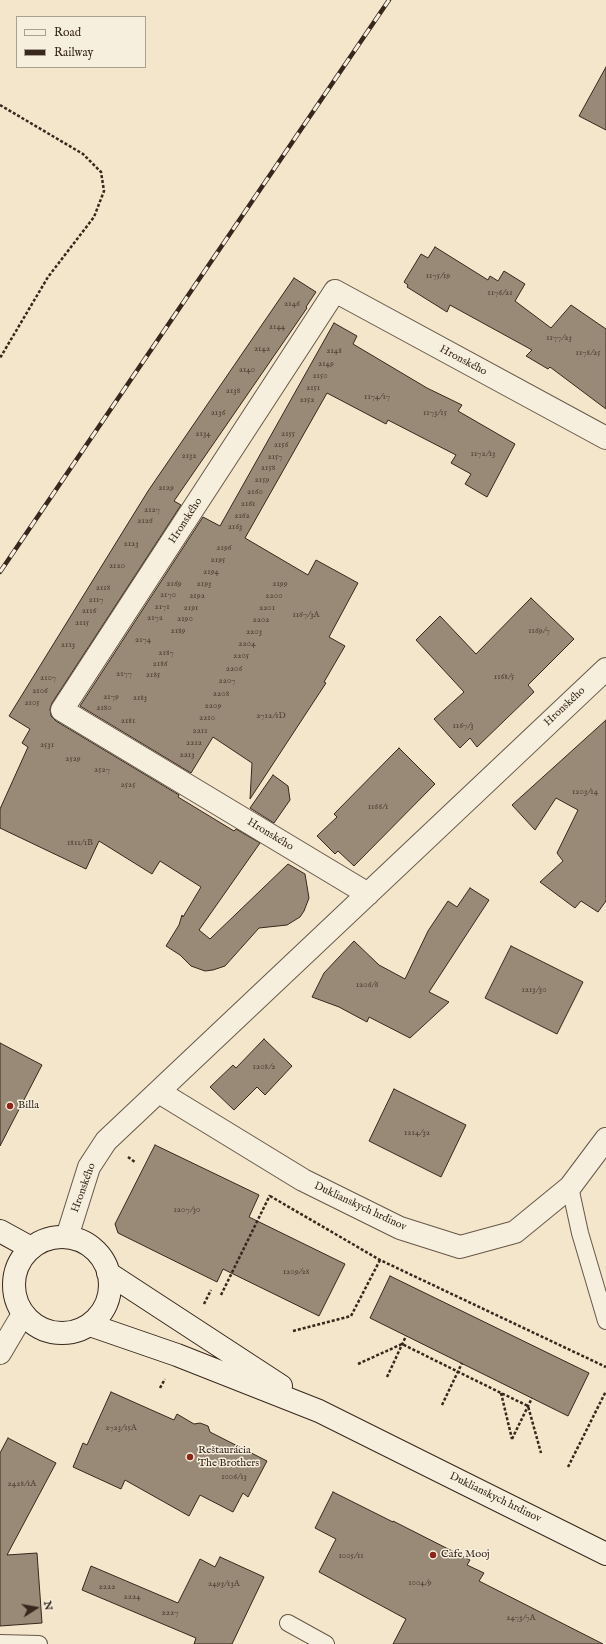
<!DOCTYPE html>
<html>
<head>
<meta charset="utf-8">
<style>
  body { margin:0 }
  #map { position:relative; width:606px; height:1644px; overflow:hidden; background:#f3e6ca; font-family:"IM FELL English",serif }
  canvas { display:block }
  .legend { position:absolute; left:16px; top:16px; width:130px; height:52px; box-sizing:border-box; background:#f7efdd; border:1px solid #aa9f90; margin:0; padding:5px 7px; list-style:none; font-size:12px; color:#37271d }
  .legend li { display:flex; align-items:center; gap:8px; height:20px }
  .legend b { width:20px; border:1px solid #aa9f90 }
  .north { position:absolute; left:16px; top:1588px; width:40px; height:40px; -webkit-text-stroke:3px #f7efdd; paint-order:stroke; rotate:79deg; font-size:11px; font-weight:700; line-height:16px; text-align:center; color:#37271d }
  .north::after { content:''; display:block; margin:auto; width:14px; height:18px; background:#37271d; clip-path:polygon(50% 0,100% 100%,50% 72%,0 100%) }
</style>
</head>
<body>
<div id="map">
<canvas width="606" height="1644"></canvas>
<ul class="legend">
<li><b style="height:5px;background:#f7efdd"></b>Road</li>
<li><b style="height:5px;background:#37271d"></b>Railway</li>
</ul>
<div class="north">N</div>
</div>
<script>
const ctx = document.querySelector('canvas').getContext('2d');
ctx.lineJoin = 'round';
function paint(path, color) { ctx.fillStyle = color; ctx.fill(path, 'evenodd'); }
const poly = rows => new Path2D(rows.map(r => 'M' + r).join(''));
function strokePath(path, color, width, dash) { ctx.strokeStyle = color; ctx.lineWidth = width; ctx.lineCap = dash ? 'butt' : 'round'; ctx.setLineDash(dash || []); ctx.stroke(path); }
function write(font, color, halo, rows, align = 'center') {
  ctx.font = font + ' "IM FELL English",serif'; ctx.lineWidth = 3; ctx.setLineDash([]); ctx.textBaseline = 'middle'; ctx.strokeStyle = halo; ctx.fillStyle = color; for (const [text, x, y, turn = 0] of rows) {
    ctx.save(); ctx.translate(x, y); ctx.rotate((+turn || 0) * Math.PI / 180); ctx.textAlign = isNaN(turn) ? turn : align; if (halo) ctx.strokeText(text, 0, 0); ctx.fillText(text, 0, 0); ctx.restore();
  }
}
const building = poly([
  [606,67,606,130,579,116,606,67],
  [435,247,488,280,490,276,498,281,504,271,525,284,515,301,551,328,571,305,606,329,606,409,550,367,548,369,526,356,532,350,450,305,447,312,407,287,408,285,404,282,421,254,428,258,435,247],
  [294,278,316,292,306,307,307,308,174,501,181,505,52,703,50,709,51,716,56,721,179,795,178,797,234,831,236,829,260,843,199,930,210,939,288,864,305,874,309,898,304,911,300,917,287,925,259,928,225,966,213,970,205,971,191,966,180,955,166,946,179,925,182,915,183,917,201,887,160,861,152,874,99,841,86,869,0,828,0,809,28,747,22,743,30,729,9,716,148,491,294,278],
  [334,323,357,336,353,344,427,388,462,405,458,411,515,444,487,497,465,484,471,474,451,463,456,455,388,420,386,424,327,393,245,538,308,575,316,560,358,583,329,637,345,646,324,682,326,683,250,799,252,763,213,737,191,773,80,706,203,517,220,526,334,323],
  [531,598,574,639,528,685,534,692,477,747,470,738,460,748,434,719,464,692,416,640,440,616,476,654,531,598],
  [606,720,606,901,598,912,581,901,575,908,540,882,563,861,557,853,578,810,556,798,535,830,512,805,606,720],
  [399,748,435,784,354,866,338,851,335,854,317,836,337,817,334,814,399,748],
  [273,775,288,786,290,800,274,823,250,808,273,775],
  [470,888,489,900,429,992,449,1002,410,1038,369,1017,367,1022,339,1007,312,997,324,973,354,941,379,965,405,979,428,931,448,901,457,907,470,888],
  [511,946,583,982,557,1034,485,998,511,946],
  [264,1039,292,1066,265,1095,257,1087,234,1110,210,1087,233,1065,236,1068,264,1039],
  [0,1043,42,1065,0,1146,0,1043],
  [394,1089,466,1125,441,1177,369,1141,394,1089],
  [155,1145,259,1195,249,1217,345,1264,319,1316,223,1269,217,1282,118,1233,115,1224,155,1145],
  [390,1276,589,1373,568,1416,370,1318,390,1276],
  [111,1392,174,1420,177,1414,194,1424,200,1423,208,1426,210,1432,267,1461,248,1497,243,1493,233,1512,200,1495,189,1516,125,1480,121,1489,73,1467,83,1443,87,1445,111,1392],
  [8,1438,56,1463,7,1555,37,1553,42,1623,0,1626,0,1453,8,1438],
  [333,1492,393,1522,393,1521,470,1560,467,1565,484,1573,479,1581,603,1644,393,1644,406,1619,319,1572,336,1539,315,1528,333,1492],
  [220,1557,264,1577,232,1644,194,1644,196,1638,82,1590,91,1566,178,1603,200,1559,215,1567,220,1557]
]);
const path = poly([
  [0,105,83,154,101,172,104,191,94,217,48,277,0,358],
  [128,1157,135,1162],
  [270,1196,380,1260,606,1367],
  [221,1295,270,1195],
  [204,1304,211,1290],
  [293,1331,351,1316,380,1260],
  [358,1364,402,1344,501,1393,528,1406,541,1453],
  [387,1377,406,1336],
  [160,1388,165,1379],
  [501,1393,512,1439],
  [442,1405,462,1363],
  [512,1439,532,1398],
  [568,1467,606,1391]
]);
const lane = poly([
  [570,1187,580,1233,606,1321],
  [288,1623,326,1644],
  [0,1643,39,1644]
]);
const street = poly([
  [368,894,62,710,335,291,606,438],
  [159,1092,303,1180,400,1228,460,1247,515,1232,570,1187,606,1139],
  [67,1237,89,1167,106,1141,606,669],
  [0,1353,23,1314]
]);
const secondary = poly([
  [0,1231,31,1248],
  '14 1285a48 48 0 1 1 96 0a48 48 0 1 1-96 0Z',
  [108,1273,281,1386],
  [90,1325,177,1355,319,1411,606,1554]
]);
const rail = poly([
  [0,572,389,0]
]);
const markers = [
  [10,1106,4,"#8f2418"],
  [190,1457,4,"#8f2418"],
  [433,1555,4,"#8f2418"]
];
const numberNames = [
  ["1175/19",438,276],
  ["1176/21",500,293],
  ["2146",292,304],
  ["2144",277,327],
  ["1177/23",559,338],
  ["2142",262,349],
  ["2148",334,351],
  ["1178/25",588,353],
  ["2149",326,364],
  ["2140",247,370],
  ["2150",320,376],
  ["2151",313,388],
  ["2138",233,391],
  ["1174/17",377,397],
  ["2152",307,400],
  ["2136",218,413],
  ["1173/15",435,413],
  ["2134",203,434],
  ["2155",288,434],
  ["2156",281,445],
  ["1172/13",483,454],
  ["2132",189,456],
  ["2157",275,457],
  ["2158",268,468],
  ["2159",262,480],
  ["2129",166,488],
  ["2160",255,492],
  ["2161",248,504],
  ["2127",152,510],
  ["2162",242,516],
  ["2126",145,521],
  ["2163",235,527],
  ["2123",131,544],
  ["2196",224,548],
  ["2195",218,560],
  ["2120",117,566],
  ["2194",211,572],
  ["2169",174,584],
  ["2193",204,584],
  ["2199",280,584],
  ["2118",103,588],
  ["2170",168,595],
  ["2192",197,596],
  ["2200",274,596],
  ["2117",96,600],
  ["2171",162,607],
  ["2191",191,608],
  ["2201",267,608],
  ["2116",89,611],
  ["1167/3A",306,615],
  ["2172",155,618],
  ["2190",185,619],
  ["2202",261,620],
  ["2115",82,623],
  ["2189",178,631],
  ["1169/7",539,631],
  ["2203",254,632],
  ["2174",143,640],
  ["2204",247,644],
  ["2113",68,645],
  ["2187",166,653],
  ["2205",241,656],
  ["2186",160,664],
  ["2206",234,669],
  ["2177",124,674],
  ["2185",153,675],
  ["1168/5",504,677],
  ["2107",48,678],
  ["2207",227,681],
  ["2106",40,691],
  ["2208",221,694],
  ["2179",111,697],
  ["2183",140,698],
  ["2105",32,703],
  ["2209",213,706],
  ["2180",104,708],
  ["2712/1D",271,716],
  ["2210",207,718],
  ["2181",128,721],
  ["1167/3",463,726],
  ["2211",200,731],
  ["2212",194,743],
  ["2531",47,745],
  ["2213",187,755],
  ["2529",73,759],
  ["2527",102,770],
  ["2525",128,785],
  ["1203/14",585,792],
  ["1166/1",378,807],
  ["1811/1B",80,843],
  ["1206/6",367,985],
  ["1213/30",534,990],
  ["1208/2",264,1067],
  ["1214/32",417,1133],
  ["1207/30",187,1210],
  ["1209/28",296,1272],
  ["2723/15A",121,1428],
  ["1006/13",234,1477],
  ["2428/1A",22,1484],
  ["1005/11",351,1556],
  ["1004/9",420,1583],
  ["2493/13A",224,1584],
  ["2222",107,1587],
  ["2224",132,1597],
  ["2227",170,1613],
  ["2473/7A",521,1618]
];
const streetNames = [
  ["Hronského",463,361,28],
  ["Hronského",186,521,-57],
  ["Hronského",565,707,-43],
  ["Hronského",270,835,31],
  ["Hronského",84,1188,-70],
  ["Duklianskych hrdinov",360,1207,25],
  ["Duklianskych hrdinov",495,1498,26]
];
const poiNames = [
  ["Billa",18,1106],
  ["Reštaurácia",198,1451],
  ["The Brothers",198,1464],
  ["Cafe Mooj",441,1555]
];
paint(building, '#998a77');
strokePath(building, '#37271d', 1);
strokePath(lane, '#665748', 18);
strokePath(street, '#665748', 24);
strokePath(secondary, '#37271d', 24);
strokePath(path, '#37271d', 2.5, [3, 2]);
strokePath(lane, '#f7efdd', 16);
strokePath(street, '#f7efdd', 22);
strokePath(secondary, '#f7efdd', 22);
strokePath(rail, '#37271d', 4.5);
strokePath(rail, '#f7efdd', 3, [9]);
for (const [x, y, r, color] of markers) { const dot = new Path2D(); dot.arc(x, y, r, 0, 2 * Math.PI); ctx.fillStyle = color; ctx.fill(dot); strokePath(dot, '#f7efdd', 1.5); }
write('9px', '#504034', null, numberNames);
write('11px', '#37271d', '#f7efdd', streetNames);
write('11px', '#37271d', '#f7efdd', poiNames, 'left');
</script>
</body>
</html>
